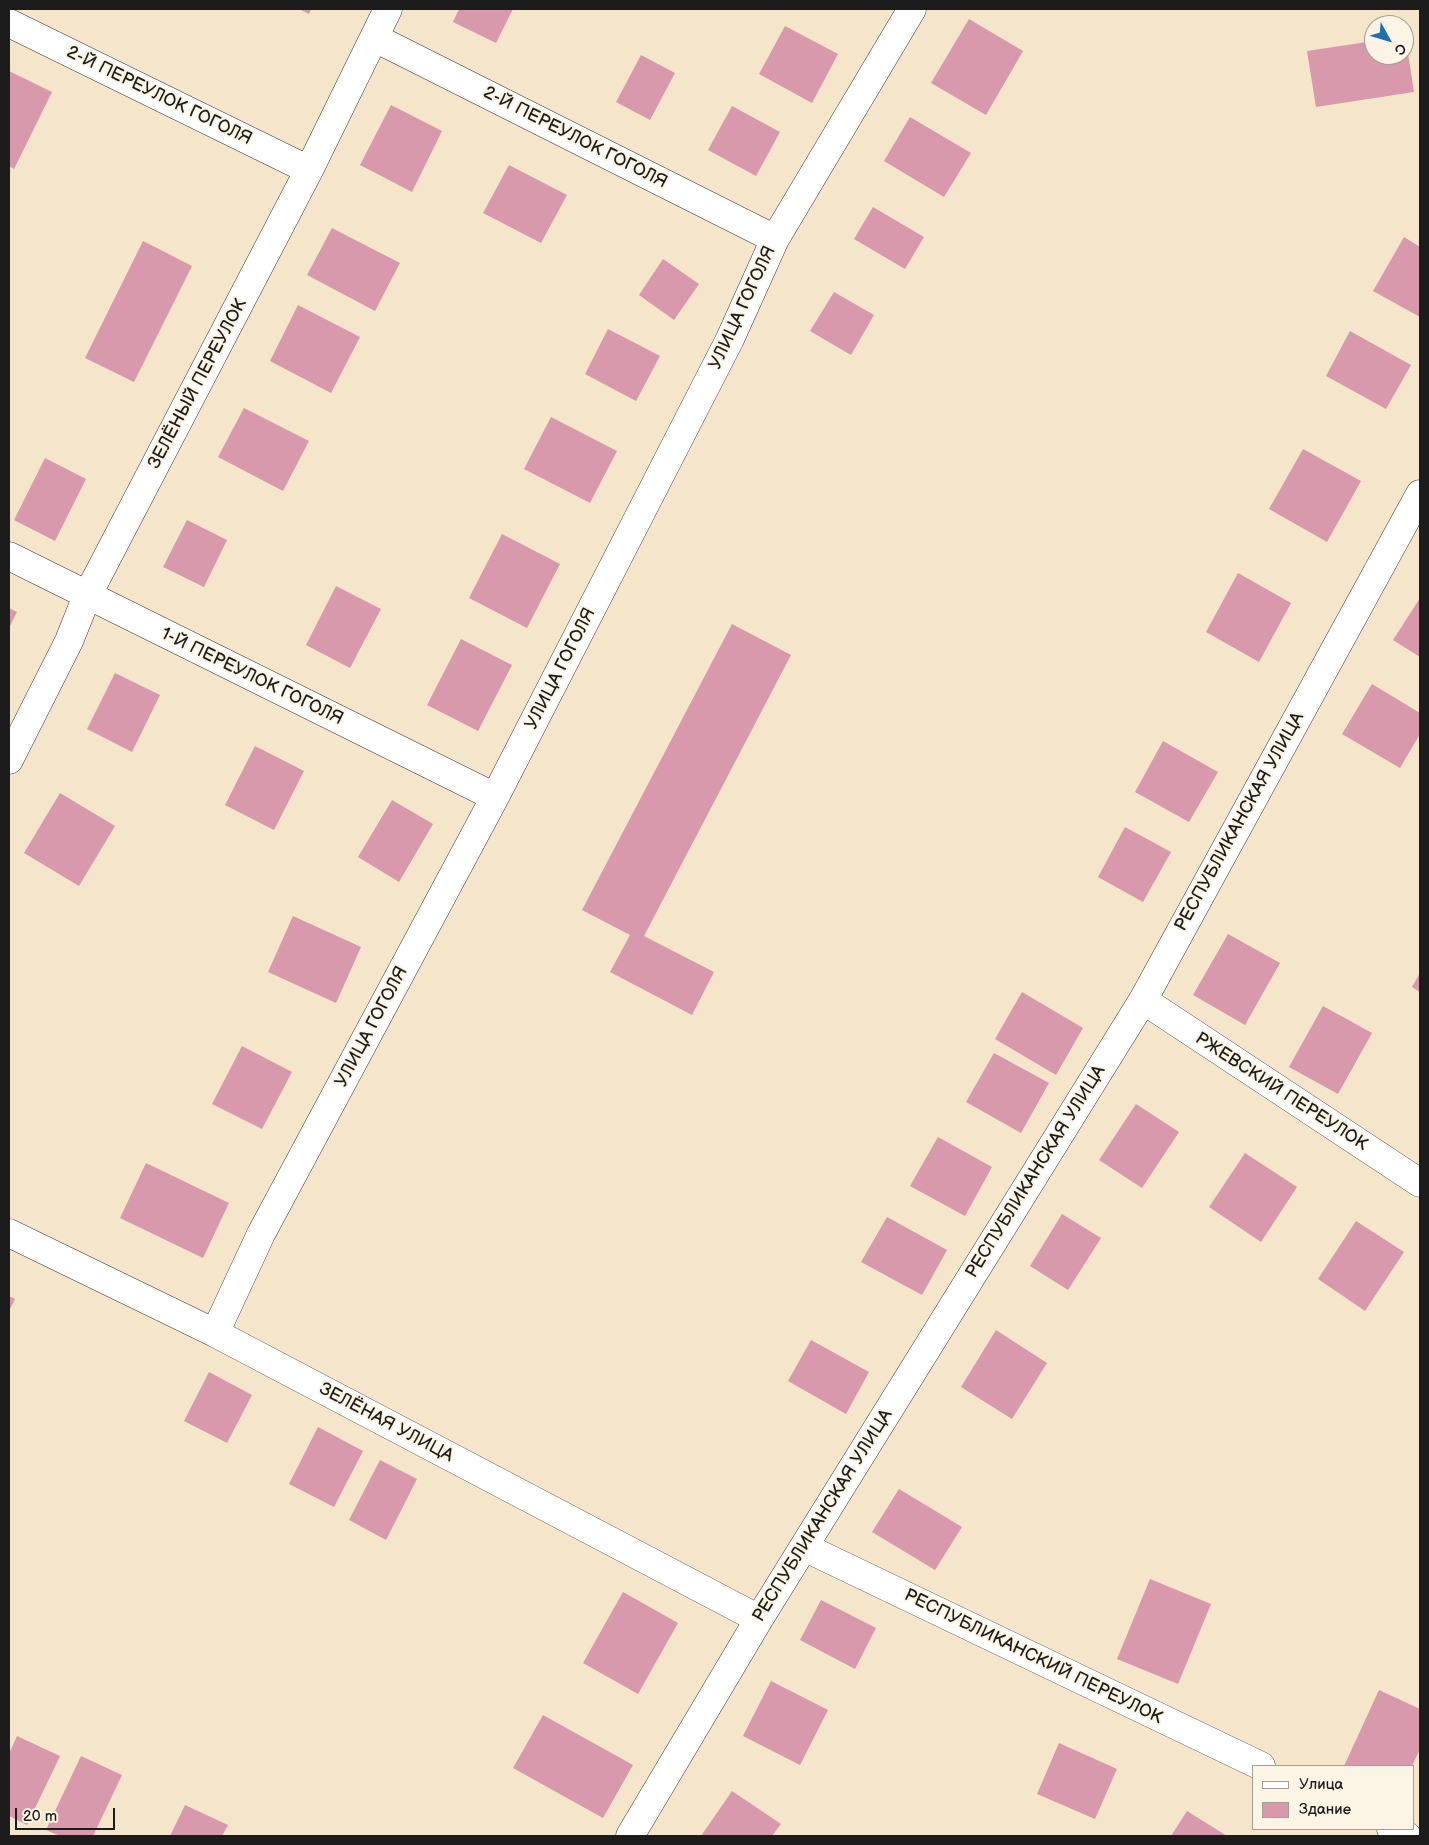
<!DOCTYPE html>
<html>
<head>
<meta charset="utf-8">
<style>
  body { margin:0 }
  #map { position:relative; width:1429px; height:1845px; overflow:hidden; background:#f5e5cb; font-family:"Balsamiq Sans",sans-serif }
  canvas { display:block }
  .frame { position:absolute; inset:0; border:10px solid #1c1c1c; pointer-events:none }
  .legend { position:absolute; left:1252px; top:1765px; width:162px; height:65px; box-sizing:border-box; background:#fcf5e5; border:1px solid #a29e95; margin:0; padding:6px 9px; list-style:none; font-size:15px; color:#1c1c1c }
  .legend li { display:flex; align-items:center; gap:10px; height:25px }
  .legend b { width:25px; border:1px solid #a29e95 }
  .north { position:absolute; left:1364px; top:15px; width:50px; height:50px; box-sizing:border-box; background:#fcf5e5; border:1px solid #a29e95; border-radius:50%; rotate:129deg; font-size:14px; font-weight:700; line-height:20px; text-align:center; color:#1c1c1c }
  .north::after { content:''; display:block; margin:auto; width:18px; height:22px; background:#1f6fb2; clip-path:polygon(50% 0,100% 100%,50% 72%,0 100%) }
  .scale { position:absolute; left:15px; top:1808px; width:100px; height:22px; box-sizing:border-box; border:2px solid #1c1c1c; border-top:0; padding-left:6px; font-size:15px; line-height:18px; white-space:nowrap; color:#1c1c1c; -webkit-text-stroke:4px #fcf5e5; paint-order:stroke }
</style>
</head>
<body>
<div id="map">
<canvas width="1429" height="1845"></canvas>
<div class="frame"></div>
<ul class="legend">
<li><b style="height:6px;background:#fff"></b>Улица</li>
<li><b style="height:14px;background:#d799ab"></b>Здание</li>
</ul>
<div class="north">С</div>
<div class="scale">20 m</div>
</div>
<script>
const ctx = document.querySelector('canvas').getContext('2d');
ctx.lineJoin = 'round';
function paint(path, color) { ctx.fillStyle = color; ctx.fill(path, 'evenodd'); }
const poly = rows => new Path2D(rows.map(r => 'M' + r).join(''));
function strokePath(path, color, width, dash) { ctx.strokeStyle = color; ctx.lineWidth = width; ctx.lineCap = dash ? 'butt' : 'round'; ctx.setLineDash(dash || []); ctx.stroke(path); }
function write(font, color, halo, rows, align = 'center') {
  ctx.font = font + ' "Balsamiq Sans",sans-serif'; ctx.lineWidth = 4; ctx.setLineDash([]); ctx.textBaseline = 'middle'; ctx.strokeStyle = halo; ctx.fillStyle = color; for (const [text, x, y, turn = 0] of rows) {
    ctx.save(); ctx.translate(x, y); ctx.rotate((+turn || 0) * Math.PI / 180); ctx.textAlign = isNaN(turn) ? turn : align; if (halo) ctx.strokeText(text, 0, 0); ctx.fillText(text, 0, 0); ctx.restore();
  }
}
const building = poly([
  [299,9,311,9,309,14],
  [459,9,513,9,496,43,453,22],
  [969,19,1023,51,986,115,931,83],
  [785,26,838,54,812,103,759,74],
  [1405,34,1414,92,1316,107,1307,51,1374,41,1374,55,1404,55],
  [641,55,675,73,650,120,616,102],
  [9,71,52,92,14,169,9,166],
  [391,105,442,131,412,192,360,165],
  [732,106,780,132,756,176,708,150],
  [910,117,971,153,944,197,884,161],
  [509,165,567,195,541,243,483,213],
  [873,207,924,237,905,269,854,239],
  [332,228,400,263,375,311,307,275],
  [1404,237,1420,247,1420,317,1373,291],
  [143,241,192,266,134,382,85,358],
  [663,259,699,284,674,320,639,295],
  [834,292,874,315,851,355,810,331],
  [298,305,360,337,331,393,270,361],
  [608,329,660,356,636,401,585,374],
  [1350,331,1411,365,1386,409,1326,376],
  [244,408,309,441,283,491,218,457],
  [551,417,617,451,590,503,524,469],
  [1303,449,1361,481,1327,542,1269,509],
  [45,458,86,479,55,541,14,520],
  [187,520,227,540,204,587,163,567],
  [502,534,560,564,527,628,469,598],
  [1238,573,1291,603,1259,662,1206,632],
  [336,586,381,609,350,668,306,645],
  [1420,598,1420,657,1393,640],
  [9,608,17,612,9,628],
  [732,624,791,655,644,936,714,972,692,1015,610,972,630,935,582,910],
  [461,639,512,665,478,731,427,705],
  [115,673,160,695,132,752,87,729],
  [1372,684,1420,713,1420,734,1400,768,1342,734],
  [1163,741,1218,772,1189,822,1135,792],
  [255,746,304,771,274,830,225,805],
  [60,793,115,826,79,886,24,853],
  [392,800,433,824,399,882,358,857],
  [1125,827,1171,852,1143,902,1098,877],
  [293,916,361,947,336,1003,268,972],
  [1228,934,1280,963,1245,1025,1193,995],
  [1420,973,1420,992,1412,987],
  [1022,992,1083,1028,1056,1075,995,1039],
  [1323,1006,1372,1033,1338,1094,1289,1067],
  [242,1046,292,1072,262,1129,212,1104],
  [994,1053,1049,1083,1021,1133,966,1102],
  [1136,1104,1179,1132,1142,1188,1099,1160],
  [938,1137,992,1167,965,1216,910,1186],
  [1245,1153,1297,1187,1261,1242,1209,1207],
  [146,1163,229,1203,203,1258,120,1218],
  [1062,1214,1101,1238,1068,1290,1030,1266],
  [887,1217,947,1250,922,1295,861,1262],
  [1356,1221,1404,1252,1365,1311,1318,1279],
  [9,1296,15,1299,9,1311],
  [996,1330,1047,1363,1012,1419,961,1387],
  [811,1340,869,1372,846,1414,788,1381],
  [209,1372,252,1395,227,1443,184,1421],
  [318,1427,363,1451,334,1507,289,1484],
  [380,1460,417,1479,386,1540,349,1520],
  [899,1489,962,1527,935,1570,872,1532],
  [1150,1579,1211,1604,1178,1684,1117,1659],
  [623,1592,678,1623,638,1694,583,1663],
  [821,1600,876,1628,855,1669,800,1640],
  [771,1681,828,1710,800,1765,743,1736],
  [1379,1690,1420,1709,1420,1749,1412,1766,1344,1766],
  [543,1715,633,1765,603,1818,513,1768],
  [17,1736,60,1756,27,1825,9,1816,9,1754],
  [1059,1743,1117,1769,1095,1819,1037,1794],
  [81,1756,122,1775,93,1836,60,1836,46,1830],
  [732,1791,781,1824,772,1836,701,1836],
  [185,1805,228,1825,222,1836,170,1836],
  [1187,1811,1227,1836,1171,1836]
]);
const minor = poly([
  [9,23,309,170],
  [375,38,775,239],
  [9,556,495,797],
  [9,760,69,641,87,596,309,170,388,9],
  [1143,1000,1420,1183],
  [9,1233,215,1333,759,1619],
  [215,1333,261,1234,495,797,730,339,775,239,912,9],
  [804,1547,1261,1766],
  [1391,1829,1407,1836],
  [630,1836,759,1619,1143,1000,1420,494]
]);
const streetNames = [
  ["2-Й ПЕРЕУЛОК ГОГОЛЯ",159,96,26],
  ["2-Й ПЕРЕУЛОК ГОГОЛЯ",575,138,27],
  ["УЛИЦА ГОГОЛЯ",743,308,-65],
  ["ЗЕЛЁНЫЙ ПЕРЕУЛОК",198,384,-62],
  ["УЛИЦА ГОГОЛЯ",561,669,-63],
  ["1-Й ПЕРЕУЛОК ГОГОЛЯ",252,677,26],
  ["РЕСПУБЛИКАНСКАЯ УЛИЦА",1240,822,-61],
  ["УЛИЦА ГОГОЛЯ",372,1027,-62],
  ["РЖЕВСКИЙ ПЕРЕУЛОК",1281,1092,33],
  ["РЕСПУБЛИКАНСКАЯ УЛИЦА",1036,1172,-58],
  ["ЗЕЛЁНАЯ УЛИЦА",386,1423,28],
  ["РЕСПУБЛИКАНСКАЯ УЛИЦА",823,1516,-58],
  ["РЕСПУБЛИКАНСКИЙ ПЕРЕУЛОК",1033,1657,26]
];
paint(building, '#d799ab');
strokePath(minor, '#3d3a36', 29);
strokePath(minor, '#fff', 28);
write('18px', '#1c1c1c', '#fcf5e5', streetNames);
</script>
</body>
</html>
